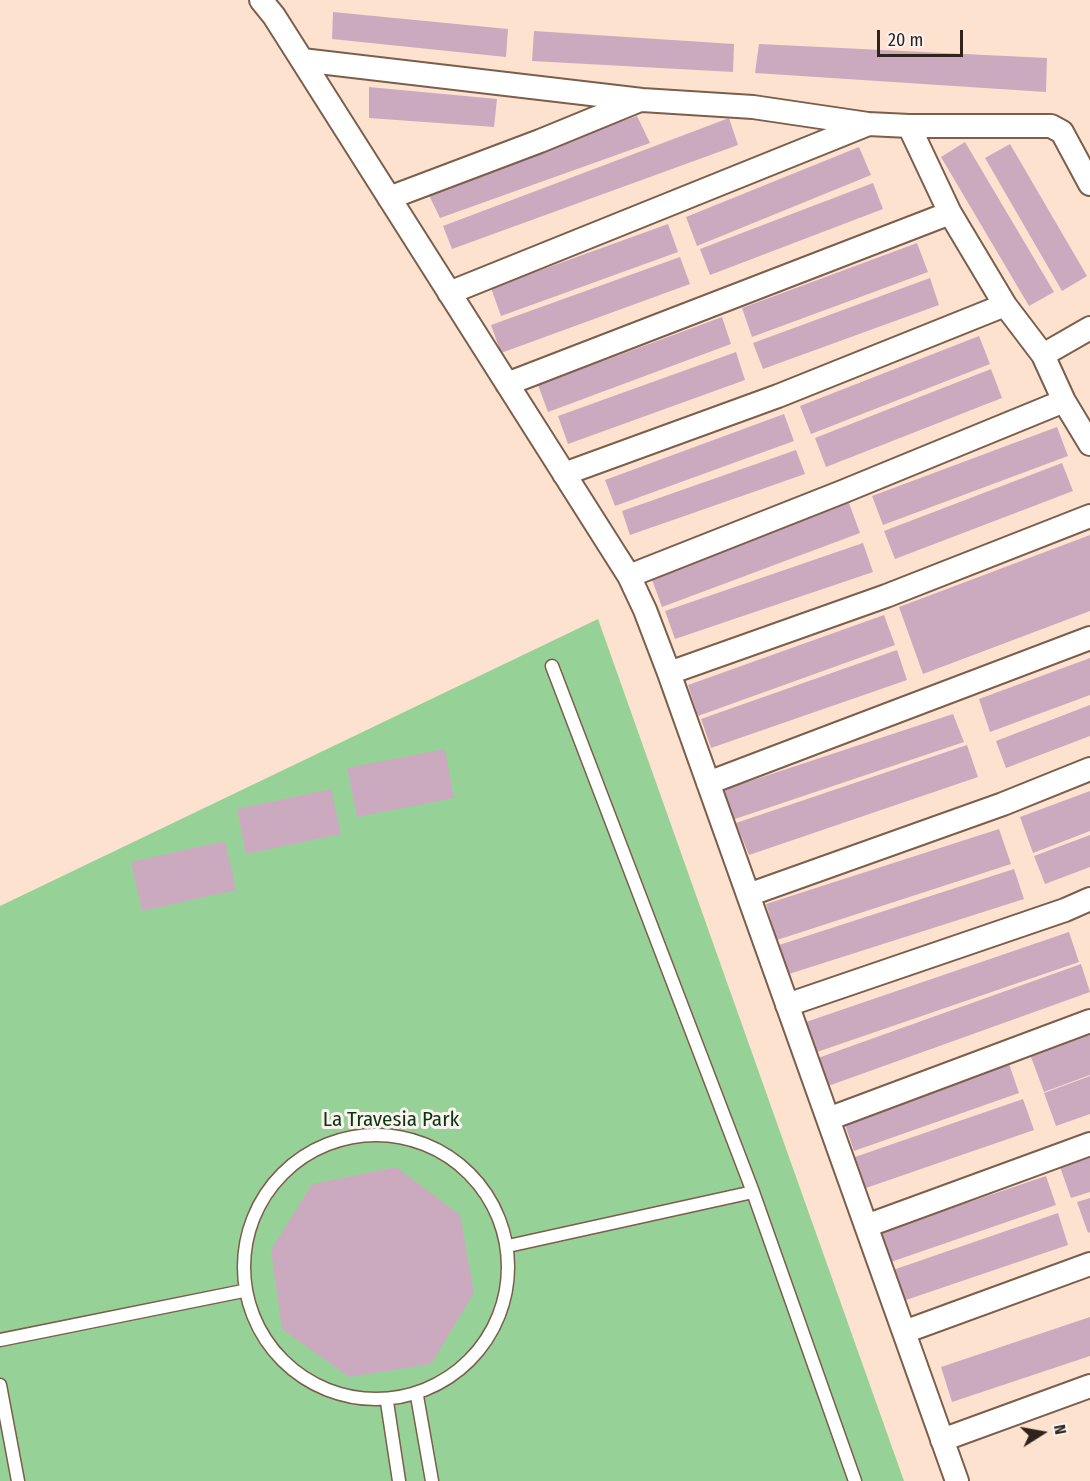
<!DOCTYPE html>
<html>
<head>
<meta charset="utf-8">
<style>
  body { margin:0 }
  #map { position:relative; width:1090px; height:1481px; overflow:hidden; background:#fde2d0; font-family:"Fira Sans Condensed",sans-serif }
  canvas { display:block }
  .north { position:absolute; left:1012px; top:1403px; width:60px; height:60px; -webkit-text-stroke:4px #faf3ef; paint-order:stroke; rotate:79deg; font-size:16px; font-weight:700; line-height:24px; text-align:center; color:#2f231b }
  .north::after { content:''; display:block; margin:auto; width:21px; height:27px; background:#2f231b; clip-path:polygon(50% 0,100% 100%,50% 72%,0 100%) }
  .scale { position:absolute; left:877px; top:30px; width:86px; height:27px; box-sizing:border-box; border:3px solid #2f231b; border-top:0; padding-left:8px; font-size:18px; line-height:21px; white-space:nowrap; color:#2f231b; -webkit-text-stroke:4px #faf3ef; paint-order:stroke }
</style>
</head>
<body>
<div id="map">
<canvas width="1090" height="1481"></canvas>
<div class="north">N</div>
<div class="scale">20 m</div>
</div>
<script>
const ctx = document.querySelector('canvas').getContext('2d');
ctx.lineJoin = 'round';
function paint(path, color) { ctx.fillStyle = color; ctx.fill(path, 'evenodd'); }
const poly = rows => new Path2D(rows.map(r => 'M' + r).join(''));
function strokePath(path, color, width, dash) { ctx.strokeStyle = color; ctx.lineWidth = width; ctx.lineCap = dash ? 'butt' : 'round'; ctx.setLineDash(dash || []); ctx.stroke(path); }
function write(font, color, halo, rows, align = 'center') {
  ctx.font = font + ' "Fira Sans Condensed",sans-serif'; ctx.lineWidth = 6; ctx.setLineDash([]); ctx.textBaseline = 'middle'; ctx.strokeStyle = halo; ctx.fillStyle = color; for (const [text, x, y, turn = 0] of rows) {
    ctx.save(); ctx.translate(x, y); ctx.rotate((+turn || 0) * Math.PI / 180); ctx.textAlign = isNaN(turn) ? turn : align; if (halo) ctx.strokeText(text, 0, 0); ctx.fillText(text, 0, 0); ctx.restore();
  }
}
const green = poly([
  [598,619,904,1481,0,1481,0,906]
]);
const building = poly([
  [333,12,508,29,506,57,332,39],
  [534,31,734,44,733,72,532,61],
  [759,44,1047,58,1046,92,755,73],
  [369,87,497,99,494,127,369,118],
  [637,116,650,143,440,218,427,191],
  [729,118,738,145,452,249,443,226],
  [965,142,1054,292,1029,306,941,157],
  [1010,144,1087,276,1062,291,985,158],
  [859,147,871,175,697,246,686,217],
  [873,183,883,209,710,275,700,249],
  [668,224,678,252,501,316,491,288],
  [917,243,928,272,752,337,742,308],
  [680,257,690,284,501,353,491,325],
  [930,278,939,305,763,369,753,343],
  [722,317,731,344,548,412,538,385],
  [979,336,990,364,811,434,800,406],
  [736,352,745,380,568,444,558,416],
  [991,369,1002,398,826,467,815,438],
  [784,414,794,441,615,506,605,480],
  [1057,427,1068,456,883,525,872,496],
  [796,450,805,474,630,535,622,511],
  [1062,463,1073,491,895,559,884,531],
  [849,503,860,533,662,607,651,577],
  [1090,535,1090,611,923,674,899,607],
  [863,543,873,572,675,639,665,611],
  [884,615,895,645,698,716,688,685],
  [897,650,907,680,711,748,701,719],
  [1090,658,1090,695,990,732,979,699],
  [1090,705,1090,736,1006,768,996,741],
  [953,714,964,742,732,820,723,790],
  [967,745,978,777,749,855,736,823],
  [445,749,454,798,357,817,347,768],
  [331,789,341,834,246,854,237,809],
  [1090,791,1090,831,1033,853,1020,817],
  [999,829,1011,864,777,940,766,904],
  [1090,835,1090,867,1045,884,1034,856],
  [225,841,236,890,142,911,131,862],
  [1014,869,1024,899,789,974,779,945],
  [1069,932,1079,962,817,1052,806,1022],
  [1081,964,1090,992,828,1086,818,1058],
  [1090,1035,1090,1075,1044,1092,1031,1057],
  [1008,1061,1019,1093,854,1151,843,1119],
  [1090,1076,1090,1114,1056,1126,1044,1093],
  [1023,1099,1034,1130,866,1188,855,1157],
  [1090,1156,1090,1192,1071,1198,1060,1167],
  [396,1167,460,1215,474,1293,431,1364,349,1377,282,1329,271,1250,312,1184],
  [1046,1176,1056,1205,891,1262,881,1232],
  [1090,1198,1090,1232,1088,1233,1077,1202],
  [1058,1213,1068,1245,903,1301,893,1270],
  [1090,1317,1090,1356,952,1402,941,1367]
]);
const service = poly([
  [552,666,753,1192,855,1481],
  '244 1267a132 132 0 1 1 264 0a132 132 0 1 1-264 0Z',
  [508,1246,753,1192],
  [0,1340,243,1291],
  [0,1385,18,1481],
  [417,1396,432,1481],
  [387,1402,399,1481]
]);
const minor = poly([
  [261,0,274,16,629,576,645,610,669,673,957,1481],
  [302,60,642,100,753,107,868,124,909,126,1051,126,1062,132,1090,184],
  [909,126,950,213,1005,305,1043,355,1064,401,1090,444],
  [389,198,540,141,640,100],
  [449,293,866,125],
  [1043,355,1090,328],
  [507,384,950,213],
  [564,474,778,396,1005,305],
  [629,576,842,492,1064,401],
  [669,673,886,596,1090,516],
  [708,783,1090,638],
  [748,895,1003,804,1090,769],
  [787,1005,1065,910,1090,899],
  [828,1119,1090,1021],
  [866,1226,1090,1144],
  [904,1332,1090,1264],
  [942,1440,1090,1386]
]);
const parkNames = [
  ["La Travesia Park",391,1120]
];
paint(green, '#96d297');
paint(building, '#cbaac0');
strokePath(service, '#7b5e4b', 15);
strokePath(minor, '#7b5e4b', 26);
strokePath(service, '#fff', 12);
strokePath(minor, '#fff', 22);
write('21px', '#09350f', '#faf3ef', parkNames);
</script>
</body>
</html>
